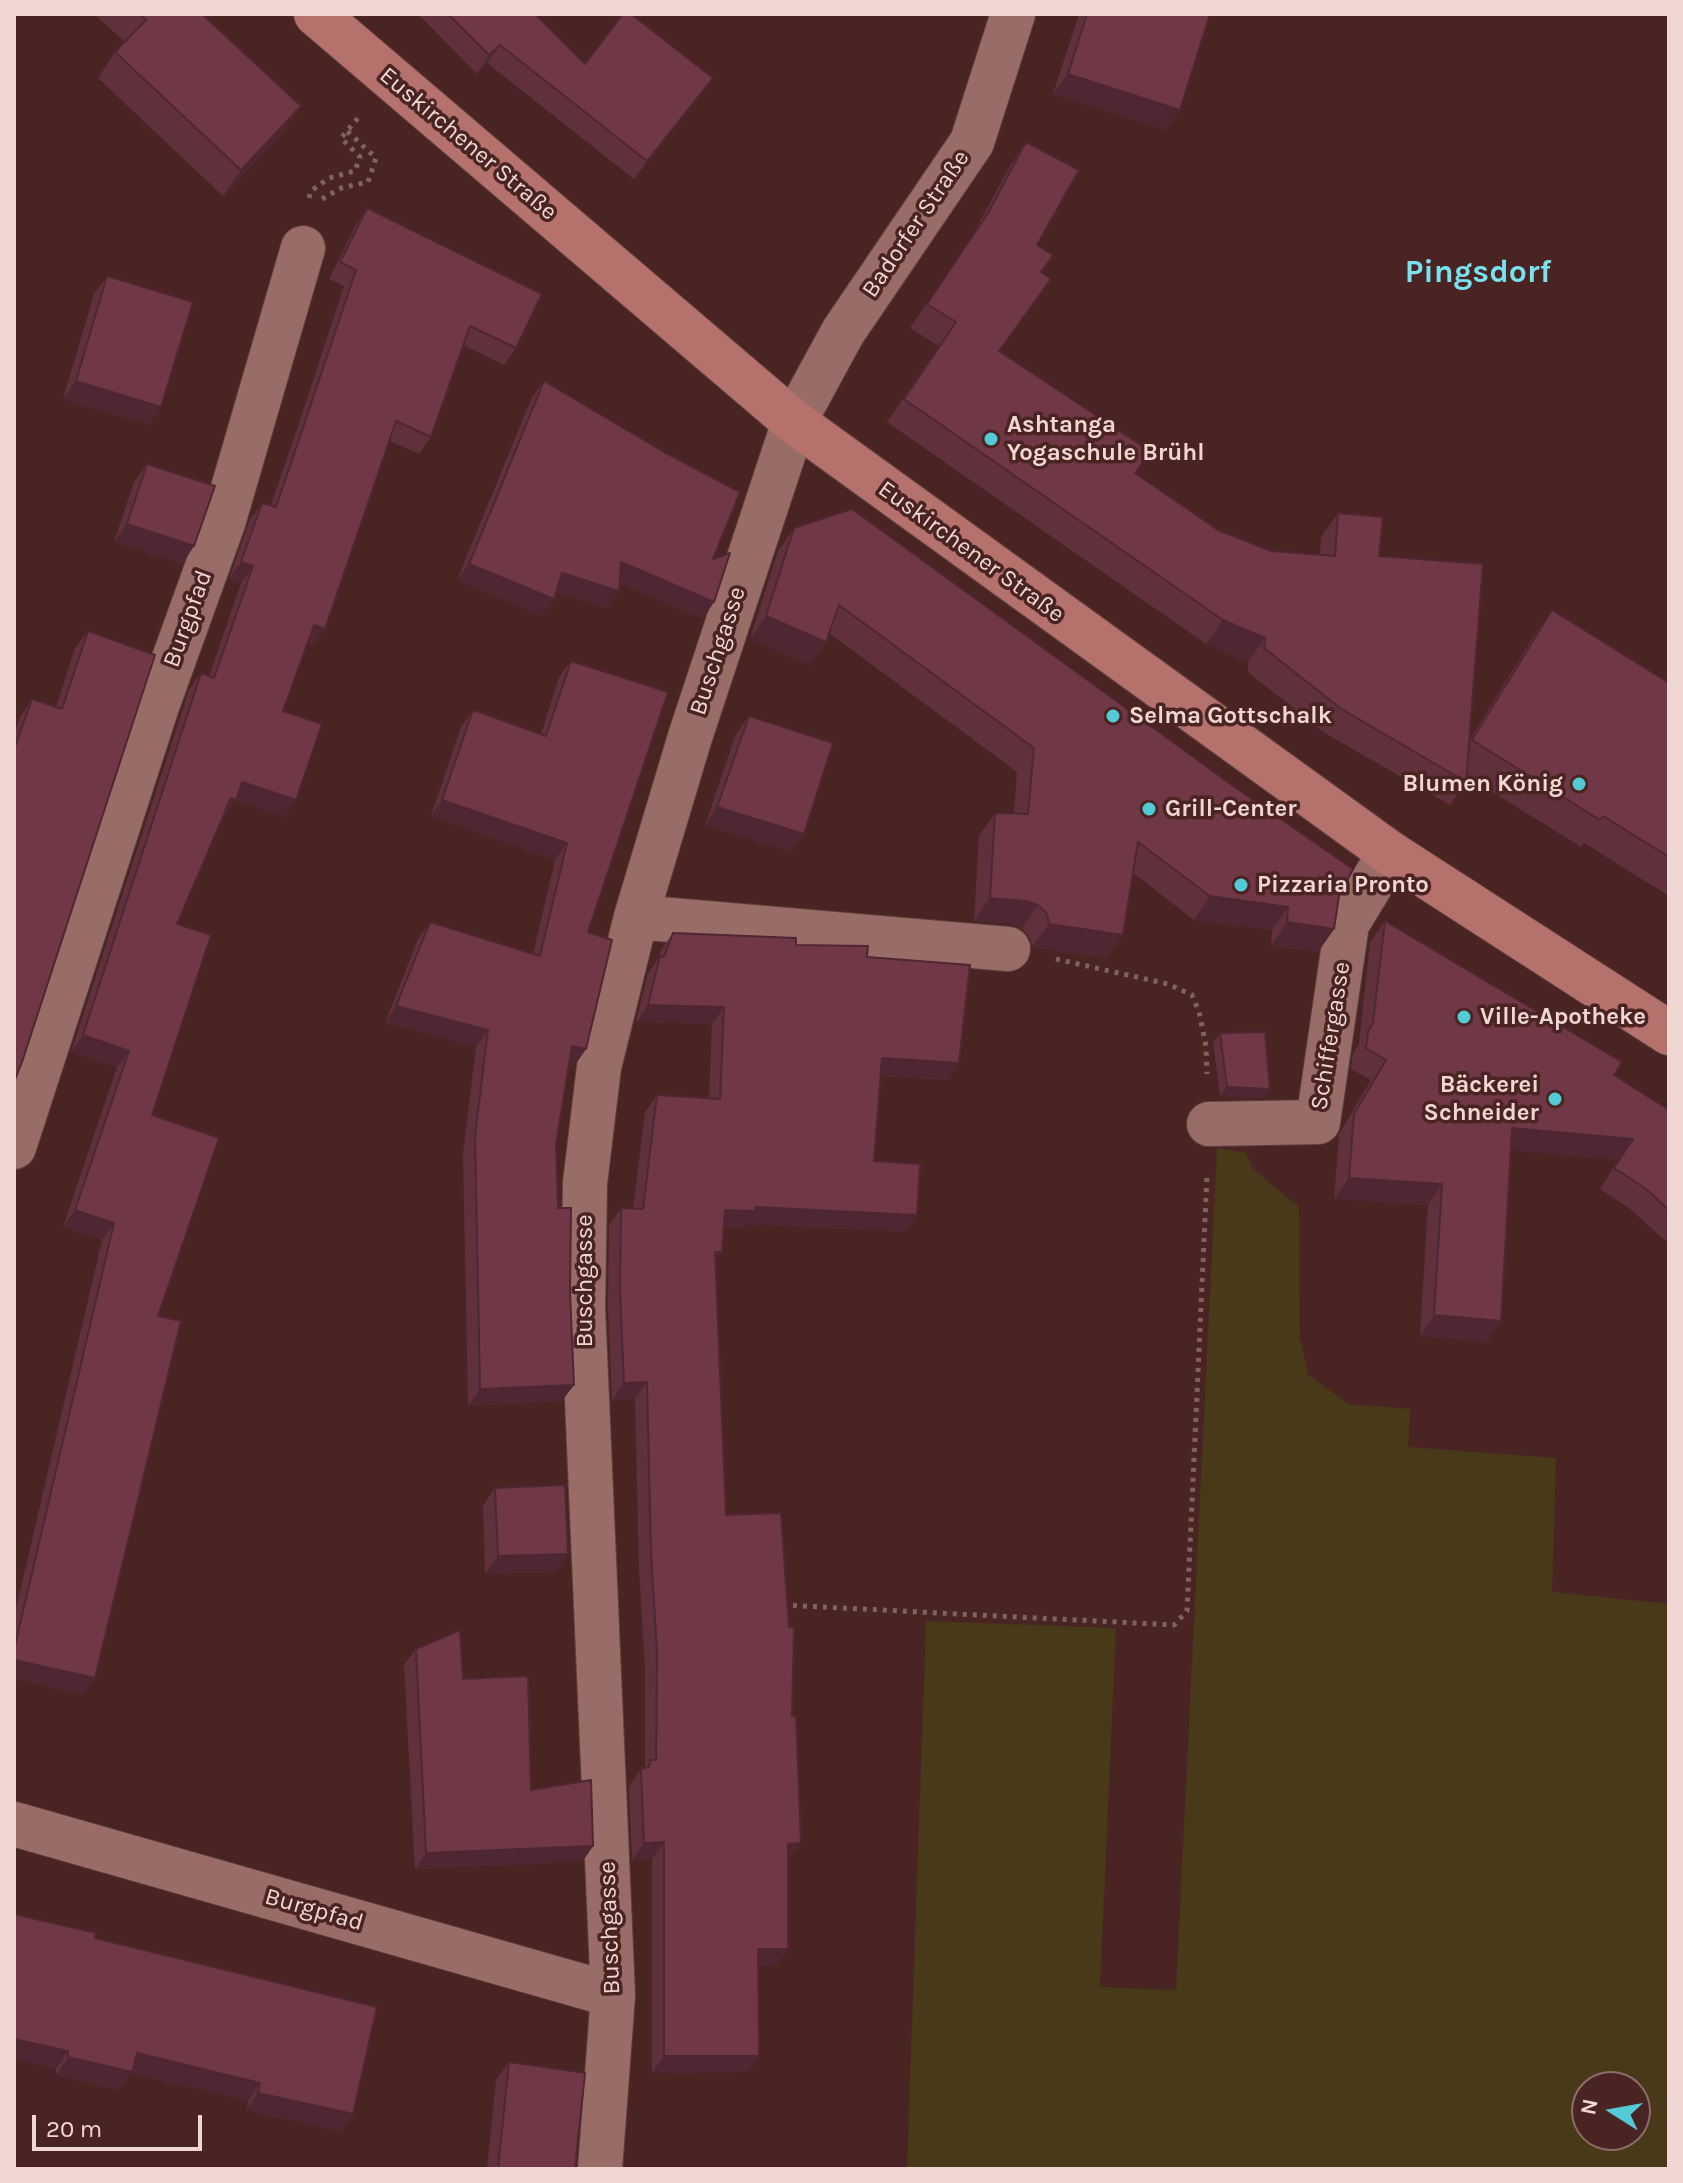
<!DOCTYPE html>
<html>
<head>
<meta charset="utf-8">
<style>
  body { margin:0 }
  #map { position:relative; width:1683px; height:2183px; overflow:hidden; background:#4a2422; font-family:Karla,sans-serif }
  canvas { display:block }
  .frame { position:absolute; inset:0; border:16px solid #f1d7d4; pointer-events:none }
  .north { position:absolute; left:1571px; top:2071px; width:80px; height:80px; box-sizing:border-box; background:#4a2422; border:2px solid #8d6c69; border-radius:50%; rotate:281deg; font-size:22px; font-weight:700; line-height:32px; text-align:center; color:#f1d7d4 }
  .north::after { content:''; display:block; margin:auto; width:28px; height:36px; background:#52cbd7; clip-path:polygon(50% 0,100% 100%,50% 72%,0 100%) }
  .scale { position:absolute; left:32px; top:2115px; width:170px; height:36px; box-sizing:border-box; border:4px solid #f1d7d4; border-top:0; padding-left:10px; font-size:24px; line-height:28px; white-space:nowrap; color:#f1d7d4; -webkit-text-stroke:6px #4a2422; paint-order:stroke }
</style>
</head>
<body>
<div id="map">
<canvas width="1683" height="2183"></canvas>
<div class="frame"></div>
<div class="north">N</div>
<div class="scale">20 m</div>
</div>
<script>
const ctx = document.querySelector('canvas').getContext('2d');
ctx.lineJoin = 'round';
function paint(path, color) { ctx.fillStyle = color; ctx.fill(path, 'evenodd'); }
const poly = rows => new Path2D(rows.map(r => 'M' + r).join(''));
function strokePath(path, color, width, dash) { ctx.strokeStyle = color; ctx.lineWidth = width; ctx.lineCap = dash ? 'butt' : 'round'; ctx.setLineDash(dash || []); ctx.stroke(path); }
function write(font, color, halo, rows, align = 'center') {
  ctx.font = font + ' Karla,sans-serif'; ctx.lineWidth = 7; ctx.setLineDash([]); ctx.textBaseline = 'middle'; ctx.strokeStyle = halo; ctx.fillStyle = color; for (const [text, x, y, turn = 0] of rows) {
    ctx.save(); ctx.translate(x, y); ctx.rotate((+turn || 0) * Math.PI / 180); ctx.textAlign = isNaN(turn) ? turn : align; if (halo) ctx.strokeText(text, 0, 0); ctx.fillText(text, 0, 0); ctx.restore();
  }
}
const green = poly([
  [1217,1148,1246,1153,1253,1169,1299,1207,1300,1338,1308,1375,1349,1404,1410,1409,1408,1447,1556,1458,1552,1592,1669,1604,1669,2169,907,2169,926,1621,1116,1628,1100,1987,1176,1990],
  [1587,2087,1635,2087,1635,2135,1587,2135]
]);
const path = poly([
  [309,198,311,191,329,178,355,171,360,157,341,138,359,117],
  [322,199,341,188,368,182,376,158,347,131],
  [1056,959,1168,984,1192,995,1199,1012,1206,1046,1207,1074],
  [783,1605,1174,1625,1187,1611,1207,1176]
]);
const minor = poly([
  [636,917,1008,949],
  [1209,1124,1318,1122,1347,924,1390,853],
  [14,1147,157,706,223,523,303,248],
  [14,1824,613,1995],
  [600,2169,613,1995,583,1308,585,1183,599,1067,636,917,690,737,794,422,843,332,972,142,1013,14]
]);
const major = poly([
  [316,14,794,422,1390,853,1669,1033]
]);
const wall = poly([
  [94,14,202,14,301,106,283,132,223,196,98,78,115,52,125,42],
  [418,14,535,14,585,64,700,96,634,179,487,63,477,74],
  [1079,14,1210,14,1166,130,1053,94],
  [1026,142,1041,272,1000,351,1135,473,1218,530,1271,551,1320,555,1321,537,1338,513,1379,556,1469,741,1533,637,1552,610,1669,683,1669,896,1584,843,1581,847,1467,776,1466,782,1450,805,1323,732,1248,672,1248,662,1206,644,887,422,939,346,910,328,972,236,1010,166],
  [367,208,516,348,504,365,463,345,431,437,419,454,390,441,325,629,313,646,307,643,283,711,284,817,236,800,224,817,223,816,177,924,152,1115,158,1316,83,1695,14,1679,14,1617,102,1240,63,1227,117,1067,71,1052,189,690,201,673,209,676,241,583,229,579,250,519,262,503,271,505,297,429,344,286,329,279,356,225],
  [107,276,161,407,149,425,63,399,94,294],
  [544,381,713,559,703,619,620,583,607,608,556,592,542,616,457,580,532,397],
  [147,464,194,546,182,564,114,542,134,482],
  [794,528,1339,896,1334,929,1318,952,1271,946,1272,930,1194,920,1133,873,1123,935,1106,958,1032,947,1030,938,1022,928,1010,924,974,921,979,836,995,813,1014,814,1017,772,829,633,826,642,810,665,750,639,778,551],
  [88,631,14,1082,14,733,20,717,32,699,56,707,75,648],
  [571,661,588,932,586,1049,574,1066,569,1065,556,1144,562,1401,468,1406,463,1153,476,1047,385,1023,418,939,430,922,533,954,555,860,431,816,461,727,473,710,541,734,559,677],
  [749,716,791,852,705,825,736,734],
  [1385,921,1614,1075,1669,1110,1669,1244,1630,1209,1600,1189,1618,1160,1511,1150,1501,1321,1486,1342,1420,1336,1428,1205,1334,1199,1339,1134,1371,1080,1351,1069,1353,1053,1359,1044,1370,942],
  [673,933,796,945,867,957,948,1080,880,1076,874,1161,917,1215,905,1232,746,1224,743,1228,724,1227,715,1261,726,1515,789,1860,788,1860,788,1949,776,1965,758,1966,759,2056,747,2072,652,2073,652,1859,632,1860,629,1786,641,1769,645,1767,645,1668,639,1569,635,1399,612,1400,608,1308,609,1225,621,1208,633,1209,645,1112,657,1095,709,1099,712,1024,636,1022,648,973,658,959,661,950],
  [1220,1033,1270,1089,1263,1098,1220,1096,1213,1042],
  [495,1488,556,1572,485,1574,483,1506],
  [416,1649,463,1679,531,1790,593,1846,582,1862,415,1869,404,1665],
  [95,1938,353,2114,341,2132,246,2110,248,2101,131,2073,119,2090,56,2075,56,2069],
  [509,2062,575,2169,487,2169,496,2080]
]);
const shadedWall = poly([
  [500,45,487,63,477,74,489,55],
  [1068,74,1180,110,1166,130,1053,94],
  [713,78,700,96,634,179,647,161],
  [301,106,283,132,223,196,241,170],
  [76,381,161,407,149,425,63,399],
  [127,524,194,546,182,564,114,542],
  [241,562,253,566,241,583,229,579],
  [621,562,714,602,703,619,609,579],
  [469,564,554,599,542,616,457,580],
  [562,573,619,591,607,608,550,590],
  [766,616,826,642,810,665,750,639],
  [1223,620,1265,638,1248,662,1206,644],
  [314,625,325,629,313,646,302,641],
  [242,782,296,800,284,817,236,800,224,817,219,815],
  [442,800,567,843,555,860,431,816],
  [717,807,804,834,791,852,705,825],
  [1210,896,1288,907,1272,930,1194,920],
  [990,898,1026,901,1038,905,1022,928,1010,924,974,921],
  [1287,922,1334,929,1318,952,1271,946],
  [1049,924,1123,935,1106,958,1032,947],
  [648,1005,724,1007,712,1024,636,1022],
  [396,1006,488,1030,476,1047,385,1023],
  [83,1035,129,1051,117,1067,71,1052],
  [572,1046,586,1049,574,1066,560,1063],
  [882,1058,959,1063,948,1080,870,1075],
  [1227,1087,1270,1089,1263,1098,1220,1096],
  [1512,1128,1633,1139,1618,1160,1497,1149],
  [1349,1178,1442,1184,1428,1205,1334,1199],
  [756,1207,917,1215,905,1232,746,1224,743,1228,713,1227,725,1210],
  [75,1210,114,1223,102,1240,63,1227],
  [715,1252,722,1252,710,1269],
  [1434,1315,1501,1321,1486,1342,1420,1336],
  [647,1382,635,1399,612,1400,624,1383],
  [574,1385,562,1401,468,1406,480,1389],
  [568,1554,556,1572,485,1574,498,1556],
  [14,1660,95,1678,83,1695,14,1679],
  [664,1842,652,1859,632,1860,644,1843],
  [801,1843,789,1860,776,1860,788,1844],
  [593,1846,582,1862,415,1869,426,1853],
  [758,1949,788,1949,776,1965,746,1966],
  [14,2039,68,2051,56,2069,14,2059],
  [137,2053,260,2083,248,2101,131,2073,119,2090,56,2075,68,2057],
  [664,2056,759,2056,747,2072,652,2073],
  [258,2093,353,2114,341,2132,246,2110]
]);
const building = poly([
  [140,14,202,14,301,106,241,170,115,52,146,20,140,14],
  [448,14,535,14,585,64,623,14,631,14,713,78,647,161,500,45,489,55,448,14],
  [1087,14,1210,14,1180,110,1068,74,1087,14],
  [1026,142,1079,170,1037,245,1053,255,1041,272,1051,279,999,351,1151,452,1135,473,1218,530,1271,551,1335,556,1338,513,1383,517,1379,556,1483,564,1466,782,1340,708,1264,648,1265,638,1223,620,904,399,956,322,927,304,988,213,1026,142],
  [367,208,542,294,516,348,470,326,431,437,396,421,325,629,314,625,283,711,322,724,296,800,242,782,236,800,231,798,177,924,211,935,152,1115,219,1138,158,1316,181,1321,95,1678,14,1660,14,1650,114,1223,75,1210,129,1051,83,1035,201,673,214,678,253,566,241,562,262,503,276,507,308,413,356,270,340,262,367,208],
  [107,276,193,302,161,407,76,381,107,276],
  [544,381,664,452,740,492,713,559,730,553,714,602,621,562,619,591,562,573,554,599,469,564,544,381],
  [147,464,215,486,194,546,127,524,147,464],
  [852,509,1236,788,1353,869,1339,896,1334,929,1287,922,1288,907,1210,896,1138,842,1123,935,1049,924,1047,914,1038,905,1026,901,990,898,995,813,1028,814,1034,748,839,605,826,642,766,616,794,528,852,509],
  [1552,610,1669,683,1669,857,1603,816,1600,820,1472,740,1552,610],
  [88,631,155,655,22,1062,14,1082,14,750,32,699,62,709,88,631],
  [571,661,668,692,588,932,612,940,586,1049,572,1046,556,1144,558,1208,571,1208,570,1292,574,1385,480,1389,475,1136,488,1030,396,1006,430,922,540,956,567,843,442,800,473,710,546,736,571,661],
  [749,716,833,743,804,834,717,807,749,716],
  [1385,921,1622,1062,1614,1075,1669,1110,1669,1210,1645,1188,1614,1168,1633,1139,1512,1128,1501,1321,1434,1315,1442,1184,1349,1178,1354,1114,1386,1060,1366,1048,1368,1032,1373,1023,1385,921],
  [673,933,796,938,796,945,868,946,867,957,970,965,959,1063,882,1058,874,1161,920,1164,917,1215,756,1207,755,1211,725,1210,722,1252,715,1252,726,1515,781,1513,789,1627,794,1628,792,1716,796,1716,801,1843,788,1844,788,1949,758,1949,759,2056,664,2056,664,1842,644,1843,641,1769,649,1767,650,1760,656,1760,657,1652,651,1552,647,1382,624,1383,620,1291,621,1208,643,1209,657,1095,720,1099,724,1007,648,1005,660,956,664,957,673,933],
  [1265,1032,1270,1089,1227,1087,1220,1033,1265,1032],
  [565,1485,568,1554,498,1556,495,1488,565,1485],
  [460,1630,463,1679,528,1676,531,1790,591,1780,593,1846,426,1853,416,1649,460,1630],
  [14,1914,96,1933,95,1938,377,2007,353,2114,258,2093,260,2083,137,2053,132,2072,68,2057,68,2051,14,2039,14,1914],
  [509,2062,585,2073,575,2169,498,2169,509,2062]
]);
const markers = [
  [991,439,8,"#52cbd7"],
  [1113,716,8,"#52cbd7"],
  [1579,784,8,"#52cbd7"],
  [1149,809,8,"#52cbd7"],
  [1241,885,8,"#52cbd7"],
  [1464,1017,8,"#52cbd7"],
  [1555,1099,8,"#52cbd7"]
];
const streetNames = [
  ["Euskirchener Straße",468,144,40],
  ["Badorfer Straße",916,224,-56],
  ["Euskirchener Straße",971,552,36],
  ["Burgpfad",188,619,-70],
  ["Buschgasse",718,651,-72],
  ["Schiffergasse",1331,1036,-81],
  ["Buschgasse",585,1281,-90],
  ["Burgpfad",314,1910,16],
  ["Buschgasse",610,1928,-92]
];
const poiNames = [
  ["Ashtanga",1007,425],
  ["Yogaschule Brühl",1007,453],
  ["Selma Gottschalk",1129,716],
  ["Blumen König",1563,784,"right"],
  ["Grill-Center",1165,809],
  ["Pizzaria Pronto",1257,885],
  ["Ville-Apotheke",1480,1017],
  ["Bäckerei",1539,1085,"right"],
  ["Schneider",1539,1113,"right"]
];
const districtNames = [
  ["Pingsdorf",1478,273]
];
paint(green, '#483919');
strokePath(minor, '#61403f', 46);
strokePath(major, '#61403f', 46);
strokePath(path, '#83615f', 5, [4, 6]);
strokePath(minor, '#996c68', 44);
strokePath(major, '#b5716c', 44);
paint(wall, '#60303d');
paint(shadedWall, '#4e2732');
paint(building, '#703847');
strokePath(building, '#4e2732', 2);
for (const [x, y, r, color] of markers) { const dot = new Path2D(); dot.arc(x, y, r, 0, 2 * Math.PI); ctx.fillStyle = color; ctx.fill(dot); strokePath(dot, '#4a2422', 3); }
write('24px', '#f1d7d4', '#4a2422', streetNames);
write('bold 24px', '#f1d7d4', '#4a2422', poiNames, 'left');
write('bold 32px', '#78e3ee', '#4a2422', districtNames);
</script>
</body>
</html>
